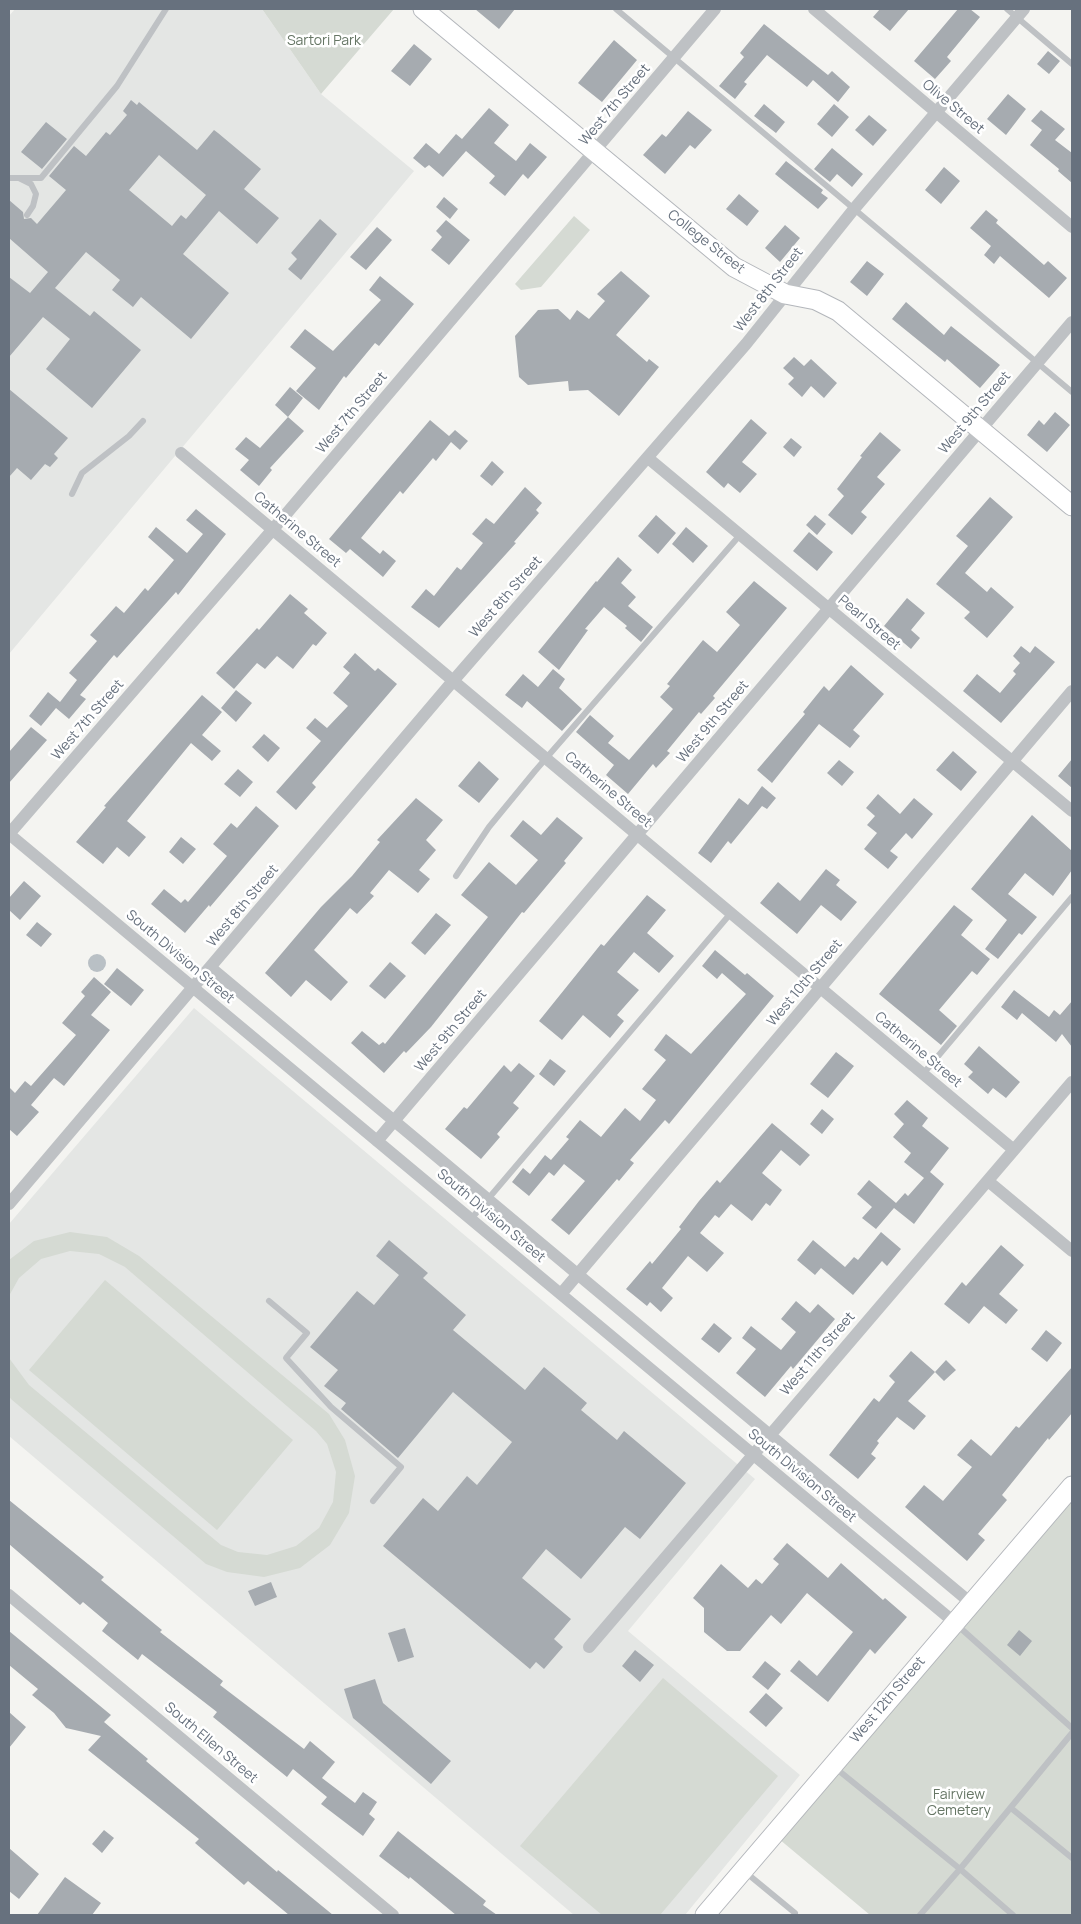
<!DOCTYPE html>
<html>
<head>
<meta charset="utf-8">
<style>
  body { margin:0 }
  #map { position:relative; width:1081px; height:1924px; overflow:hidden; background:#f4f4f1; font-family:Manrope,sans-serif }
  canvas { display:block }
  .frame { position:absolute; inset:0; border:10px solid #67717e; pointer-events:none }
</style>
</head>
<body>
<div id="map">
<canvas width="1081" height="1924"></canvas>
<div class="frame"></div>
</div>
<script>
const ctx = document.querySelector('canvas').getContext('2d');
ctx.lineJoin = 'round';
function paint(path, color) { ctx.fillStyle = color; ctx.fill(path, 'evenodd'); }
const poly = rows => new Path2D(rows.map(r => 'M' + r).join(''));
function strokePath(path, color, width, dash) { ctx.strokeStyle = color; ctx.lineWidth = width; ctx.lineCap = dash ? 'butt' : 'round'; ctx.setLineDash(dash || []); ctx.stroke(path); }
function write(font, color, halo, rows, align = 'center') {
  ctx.font = font + ' Manrope,sans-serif'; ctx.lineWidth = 5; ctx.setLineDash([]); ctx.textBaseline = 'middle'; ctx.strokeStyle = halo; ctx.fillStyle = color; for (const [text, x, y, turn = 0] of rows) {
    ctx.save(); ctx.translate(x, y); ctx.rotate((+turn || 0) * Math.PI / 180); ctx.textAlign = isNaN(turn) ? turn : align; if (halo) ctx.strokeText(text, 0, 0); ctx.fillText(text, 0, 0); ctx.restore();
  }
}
const built = poly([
  [15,9,262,9,321,94,414,171,9,654,9,16],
  [194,1008,755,1479,628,1631,800,1775,685,1915,574,1915,9,1436,9,1224]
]);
const green = poly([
  [262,9,394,9,321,94],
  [574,216,590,230,541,287,521,290,515,284],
  [70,1232,107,1237,139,1256,329,1414,345,1440,355,1476,349,1513,330,1545,300,1568,264,1577,227,1572,206,1564,11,1399,9,1396,9,1358,29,1385,221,1545,238,1552,267,1555,296,1546,319,1528,333,1502,336,1472,327,1444,316,1431,125,1267,99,1254,70,1251,41,1259,19,1278,9,1296,9,1260,34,1241],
  [105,1280,293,1440,217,1530,29,1370],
  [1072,1491,1072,1915,870,1915,779,1839],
  [663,1678,778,1776,660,1915,602,1915,520,1846]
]);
const water = poly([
  '88 963a9 9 0 1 1 18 0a9 9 0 1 1-18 0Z'
]);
const building = poly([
  [475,9,515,9,499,29],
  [880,9,909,9,890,31,873,17],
  [958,9,970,9,980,17,947,57,951,61,935,79,914,61],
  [764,24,828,75,832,71,850,87,838,102,813,80,807,87,767,55,744,82,747,84,735,99,719,86,744,57,740,53],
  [614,40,637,60,602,102,578,83],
  [414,44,432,59,410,86,391,71],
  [1048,51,1060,61,1049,74,1037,64],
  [1008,94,1026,109,1006,135,987,119],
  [131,100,137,105,139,102,197,150,214,130,218,133,261,169,244,189,279,218,257,244,219,211,183,254,229,293,191,339,141,297,133,307,112,290,120,280,86,252,55,288,90,316,94,311,141,350,92,408,46,369,70,339,43,317,9,357,9,277,30,293,48,272,9,238,9,200,23,212,24,219,31,218,37,224,66,190,49,176,74,146,86,156,106,132,110,135,127,115,123,111],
  [159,155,206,195,186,219,181,215,172,226,129,190],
  [764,104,785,122,776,133,754,116],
  [834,104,849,117,832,137,817,124],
  [489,108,509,125,494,143,516,161,530,143,547,157,528,179,523,174,505,196,489,183,495,176,466,151,443,177,429,165,425,168,413,158,426,143,439,154,456,134,462,139],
  [1041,110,1065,129,1055,140,1072,153,1072,183,1058,171,1059,169,1030,145,1042,130,1031,121],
  [688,111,712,130,695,149,690,145,665,174,643,155,662,134,666,137],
  [869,115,887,130,873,146,855,130],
  [46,122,67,139,42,169,21,152],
  [832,148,863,174,852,187,837,174,830,182,814,169],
  [786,161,823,190,821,193,828,198,818,209,775,174],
  [944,167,960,181,941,204,925,190],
  [739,194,759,211,747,226,726,209],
  [444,197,458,209,450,219,436,207],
  [986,210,998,220,996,223,1044,265,1048,261,1067,278,1049,298,1000,256,994,264,984,255,991,246,970,228],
  [320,219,337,234,301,280,288,269,297,259,291,253],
  [446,220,470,240,449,265,431,250,442,237,436,231],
  [785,225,800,238,780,262,765,248],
  [377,227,392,240,366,270,350,257],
  [867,261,884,274,867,296,850,282],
  [621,271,650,296,616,335,647,362,649,359,659,367,619,416,588,390,569,391,568,381,528,385,519,377,515,336,523,327,538,310,558,309,570,320,577,310,589,319,605,301,597,294],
  [380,276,414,304,379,346,375,343,346,378,344,376,319,410,296,391,316,368,290,347,305,329,333,351,381,300,369,290],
  [906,302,944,335,951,326,1000,365,980,388,947,359,945,362,892,319],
  [794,357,804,366,811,359,837,383,824,398,811,386,802,397,788,384,794,378,783,368],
  [290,387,303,398,288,417,275,405],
  [9,389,68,438,54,454,58,458,50,467,45,464,31,480,17,468,9,477],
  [1055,412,1070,425,1047,452,1027,435,1039,420,1044,425],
  [288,417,304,431,270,468,272,470,259,486,240,470,249,460,235,449,246,437,260,448],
  [751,419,767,433,742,462,757,474,740,493,728,483,724,488,706,472],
  [430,420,449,436,455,430,468,441,460,450,451,442,436,461,433,458,403,494,400,491,361,538,380,554,383,550,396,561,383,577,350,549,346,553,329,539],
  [880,432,901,450,877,477,885,484,861,512,867,517,852,535,828,515,844,496,837,489,862,457,860,456],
  [791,438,802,447,794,457,783,447],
  [492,461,504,472,492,486,480,476],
  [525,487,542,503,536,510,539,513,514,542,516,543,439,628,411,607,426,589,434,596,457,567,461,570,483,543,472,534,486,518,494,524],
  [990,497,1013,517,965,573,987,592,991,587,1014,607,987,638,964,618,970,612,936,584,968,546,956,536],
  [196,509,226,534,178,595,176,592,117,658,114,655,80,695,86,699,69,719,56,708,41,726,29,716,48,692,60,702,77,680,69,673,97,641,90,635,116,606,124,613,145,588,148,591,174,560,148,537,156,527,187,553,203,534,186,520],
  [656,515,676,533,658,554,638,536],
  [815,515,826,524,817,535,806,525],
  [686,527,708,546,693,563,672,544],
  [809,532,833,552,817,571,793,551],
  [618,557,632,570,621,583,636,597,628,606,653,627,641,642,625,628,627,626,604,607,585,629,588,630,559,670,538,652,596,581,597,582],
  [754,581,787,608,713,696,715,698,701,714,699,712,667,751,670,753,656,768,653,764,628,794,606,775,614,765,576,732,590,715,614,736,608,743,629,760,673,709,660,697,670,686,667,684,703,640,717,652,740,625,726,612],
  [290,594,308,609,304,613,327,633,316,646,313,644,293,669,277,656,265,669,257,663,234,689,216,673,257,628,259,630],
  [907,598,925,613,911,630,920,638,911,649,884,626],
  [1021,646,1030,653,1035,646,1055,662,1001,723,963,691,977,674,1000,693,1016,674,1013,671,1020,663,1013,656],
  [355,653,375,671,378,668,397,684,312,783,316,787,296,810,276,792,321,741,306,728,315,718,327,728,348,706,333,693,350,673,343,667],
  [851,665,884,694,853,730,860,736,850,748,819,724,772,783,757,770,805,714,803,712,824,686,829,691],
  [553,669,565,679,559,688,582,709,562,731,527,701,522,708,505,695,523,674,538,687],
  [236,690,252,703,236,722,221,708],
  [202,695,222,712,202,735,221,751,212,761,191,743,127,821,146,837,129,857,117,847,103,864,76,842,106,807,104,806],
  [31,727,47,740,9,783,9,752],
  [264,734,280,748,268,762,252,747],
  [953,751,977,772,961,791,936,770],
  [1072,759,1072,788,1058,776],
  [839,760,854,772,842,786,827,773],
  [479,761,499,779,479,803,458,786],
  [238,769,253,782,240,797,224,784],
  [762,786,776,798,767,809,762,806,731,844,728,841,711,863,698,853,739,798,748,805],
  [878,794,900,814,914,798,933,814,912,839,906,833,890,851,898,857,888,869,864,849,877,833,867,825,875,816,866,808],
  [416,798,443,820,426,840,436,850,419,870,430,879,418,893,389,870,370,893,374,896,357,914,350,908,314,950,348,982,331,1001,306,980,291,997,265,973,321,907,352,876,380,842,377,840],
  [256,806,279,826,210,907,209,905,185,933,151,904,164,889,181,903,185,899,188,902,227,856,213,844,231,823,237,828],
  [1032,815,1072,851,1072,870,1053,896,1025,873,1008,894,1037,917,1022,935,1019,933,998,959,985,949,1007,920,971,889],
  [557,817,583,838,564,861,566,863,524,913,522,912,431,1027,406,1053,404,1051,384,1073,351,1043,362,1031,379,1045,383,1042,385,1044,488,917,461,895,489,862,516,885,538,860,510,836,523,820,541,835],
  [181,837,196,849,183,864,169,852],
  [826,869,840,880,836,885,857,902,841,921,821,905,797,934,760,903,778,882,800,901],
  [24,881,41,896,20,920,9,910,9,898],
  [647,895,666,910,647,933,674,956,659,973,634,952,617,972,639,990,617,1015,624,1021,610,1038,583,1015,562,1040,539,1021,601,944,604,946],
  [954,905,973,920,961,935,990,959,977,975,972,971,939,1010,957,1026,941,1045,879,994],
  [436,913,451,925,425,955,411,943],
  [37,922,52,934,41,947,26,935],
  [715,950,745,975,747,973,774,996,669,1124,665,1120,630,1160,634,1163,619,1181,617,1179,569,1235,551,1220,585,1181,564,1164,554,1176,549,1172,529,1196,512,1182,523,1168,530,1174,545,1155,551,1160,569,1139,566,1137,580,1120,601,1137,625,1108,640,1121,656,1100,642,1089,666,1060,654,1050,666,1034,691,1054,746,994,722,973,717,979,702,966],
  [390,962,406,976,385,999,369,986],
  [117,968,144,990,131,1006,104,984],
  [94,977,111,992,91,1015,110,1030,64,1086,54,1078,31,1105,39,1112,17,1136,9,1129,9,1087,15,1093,25,1081,31,1086,76,1035,62,1023,85,996,81,992],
  [1014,990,1049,1017,1054,1010,1060,1015,1072,1001,1072,1047,1062,1034,1056,1042,1022,1013,1017,1020,1001,1007],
  [979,1046,1020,1082,1006,1098,993,1088,988,1094,968,1077,973,1072,964,1064],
  [836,1052,854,1066,828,1098,810,1084],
  [550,1059,566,1071,554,1086,539,1074],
  [519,1063,535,1076,513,1103,519,1108,497,1134,500,1137,481,1159,445,1129,464,1107,467,1109,504,1065,511,1072],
  [907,1100,928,1118,922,1126,949,1148,930,1172,944,1184,914,1224,894,1208,876,1229,862,1218,872,1207,857,1194,869,1180,896,1203,905,1193,908,1196,924,1178,904,1162,911,1153,893,1137,904,1124,894,1114],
  [822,1109,834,1119,822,1134,810,1124],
  [772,1123,810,1155,800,1166,781,1150,762,1173,782,1190,770,1206,766,1203,752,1221,731,1204,719,1218,715,1215,700,1233,724,1253,707,1272,688,1256,662,1288,673,1298,661,1312,650,1302,647,1306,626,1289,650,1261,652,1264,681,1229,679,1227,699,1201,717,1180,720,1183],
  [881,1232,901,1249,887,1266,882,1261,853,1295,821,1268,815,1275,797,1260,813,1240,845,1267,854,1257,858,1260],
  [389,1240,428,1273,423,1278,466,1315,453,1330,525,1390,544,1367,587,1403,581,1410,617,1440,624,1431,686,1483,640,1539,625,1527,581,1579,546,1549,522,1578,571,1619,554,1639,563,1647,544,1669,536,1662,530,1669,383,1546,423,1498,438,1511,467,1476,477,1485,512,1442,453,1392,398,1458,341,1409,346,1403,324,1386,338,1370,310,1347,357,1291,374,1305,399,1275,376,1256],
  [1001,1245,1024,1265,999,1294,1018,1310,1006,1324,984,1306,969,1324,944,1304,962,1282,966,1286],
  [796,1301,810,1313,818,1304,835,1319,793,1369,791,1366,765,1397,736,1373,756,1349,742,1338,751,1326,781,1350,796,1332,781,1319],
  [714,1323,732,1338,719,1353,701,1339],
  [1046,1330,1062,1343,1047,1362,1031,1349],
  [911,1351,935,1372,908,1401,926,1416,914,1430,897,1417,877,1441,879,1443,871,1454,876,1458,858,1479,829,1455,874,1398,879,1402,895,1382,889,1376],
  [946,1360,956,1370,944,1381,935,1372],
  [1072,1367,1072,1413,1049,1440,1048,1438,1002,1495,1007,1500,978,1534,985,1540,967,1561,905,1507,924,1485,943,1501,972,1467,957,1455,971,1439,991,1456,1016,1426,1019,1428],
  [9,1500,104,1577,101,1580,162,1630,160,1632,223,1681,220,1685,304,1749,310,1741,335,1762,322,1778,355,1803,363,1792,377,1802,369,1814,375,1819,363,1836,321,1804,327,1797,293,1769,287,1777,213,1717,217,1712,142,1654,138,1660,102,1631,108,1623,83,1602,80,1605,9,1544],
  [787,1543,828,1578,841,1563,883,1600,885,1598,907,1617,875,1654,870,1649,828,1702,790,1671,799,1660,817,1676,853,1632,807,1593,781,1624,771,1615,740,1651,727,1651,704,1632,704,1608,693,1598,721,1564,748,1588,756,1579,762,1584,779,1564,773,1559],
  [271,1582,277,1597,255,1606,248,1591],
  [405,1628,414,1657,398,1662,388,1633],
  [1019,1630,1032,1641,1020,1656,1007,1645],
  [9,1631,111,1715,104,1722,148,1759,146,1761,277,1872,278,1870,333,1915,289,1915,248,1881,244,1885,195,1843,199,1839,88,1750,101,1736,66,1728,54,1713,32,1695,38,1689,9,1665],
  [635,1650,654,1665,640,1682,622,1666],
  [765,1661,781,1674,768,1690,752,1677],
  [375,1679,383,1703,451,1761,431,1784,353,1718,344,1689],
  [766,1693,783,1708,766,1727,749,1712],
  [9,1712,26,1727,9,1748],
  [104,1830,114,1838,102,1853,92,1844],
  [398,1831,486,1901,483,1905,497,1915,456,1915,410,1877,409,1879,379,1856],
  [9,1848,39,1874,19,1899,9,1891],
  [65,1877,101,1903,92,1915,37,1915]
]);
const lane = poly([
  [616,9,1072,392],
  [1007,9,1072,64],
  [9,178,19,178,31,184,36,194,33,206,27,215],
  [19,178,41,178,117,86,166,9],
  [72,494,82,473,129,436,143,421],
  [456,876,489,827,535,771,740,535],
  [923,1074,1072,897],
  [471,1219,731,913],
  [269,1301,307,1333,286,1358,331,1407,401,1467,373,1501],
  [957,1625,1072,1728],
  [833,1766,960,1869,1013,1915],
  [1011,1808,1072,1858],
  [744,1871,795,1913],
  [920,1915,960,1869,1072,1733]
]);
const street = poly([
  [814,9,1072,227],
  [181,453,1014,1150],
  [648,458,1072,811],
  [9,834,954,1622],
  [9,834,287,513,715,9],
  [210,967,971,1603],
  [377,1141,1072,322],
  [988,1181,1072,1251],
  [9,1204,453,681,746,344,854,209,1024,9],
  [561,1294,1072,691],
  [9,1595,393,1915],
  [589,1647,1072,1082]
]);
const secondary = poly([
  [423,9,734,267,785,294,816,300,838,311,1072,506],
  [705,1915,1072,1486]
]);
const parkNames = [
  ["Sartori Park",324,41],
  ["Fairview",959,1795],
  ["Cemetery",959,1811]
];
const streetNames = [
  ["West 7th Street",615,105,-50],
  ["Olive Street",953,107,40],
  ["College Street",706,242,38],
  ["West 8th Street",769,290,-52],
  ["West 7th Street",352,413,-50],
  ["West 9th Street",975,413,-50],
  ["Catherine Street",297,530,40],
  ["West 8th Street",506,597,-49],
  ["Pearl Street",869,623,40],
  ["West 7th Street",88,720,-49],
  ["West 9th Street",713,722,-50],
  ["Catherine Street",608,790,40],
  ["West 8th Street",243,906,-50],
  ["South Division Street",180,957,40],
  ["West 10th Street",805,983,-50],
  ["West 9th Street",451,1031,-50],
  ["Catherine Street",918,1050,40],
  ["South Division Street",491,1216,40],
  ["West 11th Street",818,1354,-49],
  ["South Division Street",802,1476,40],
  ["West 12th Street",888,1700,-50],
  ["South Ellen Street",211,1743,40]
];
paint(built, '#e4e6e4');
paint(green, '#d5dad3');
paint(water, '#b9c0c5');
paint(building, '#a6abb0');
strokePath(secondary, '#b3b6bb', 21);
strokePath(lane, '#bec1c4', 6);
strokePath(street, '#bec1c4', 12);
strokePath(secondary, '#fff', 19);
write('14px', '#667665', '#fff', parkNames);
write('14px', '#67717e', '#fff', streetNames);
</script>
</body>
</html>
